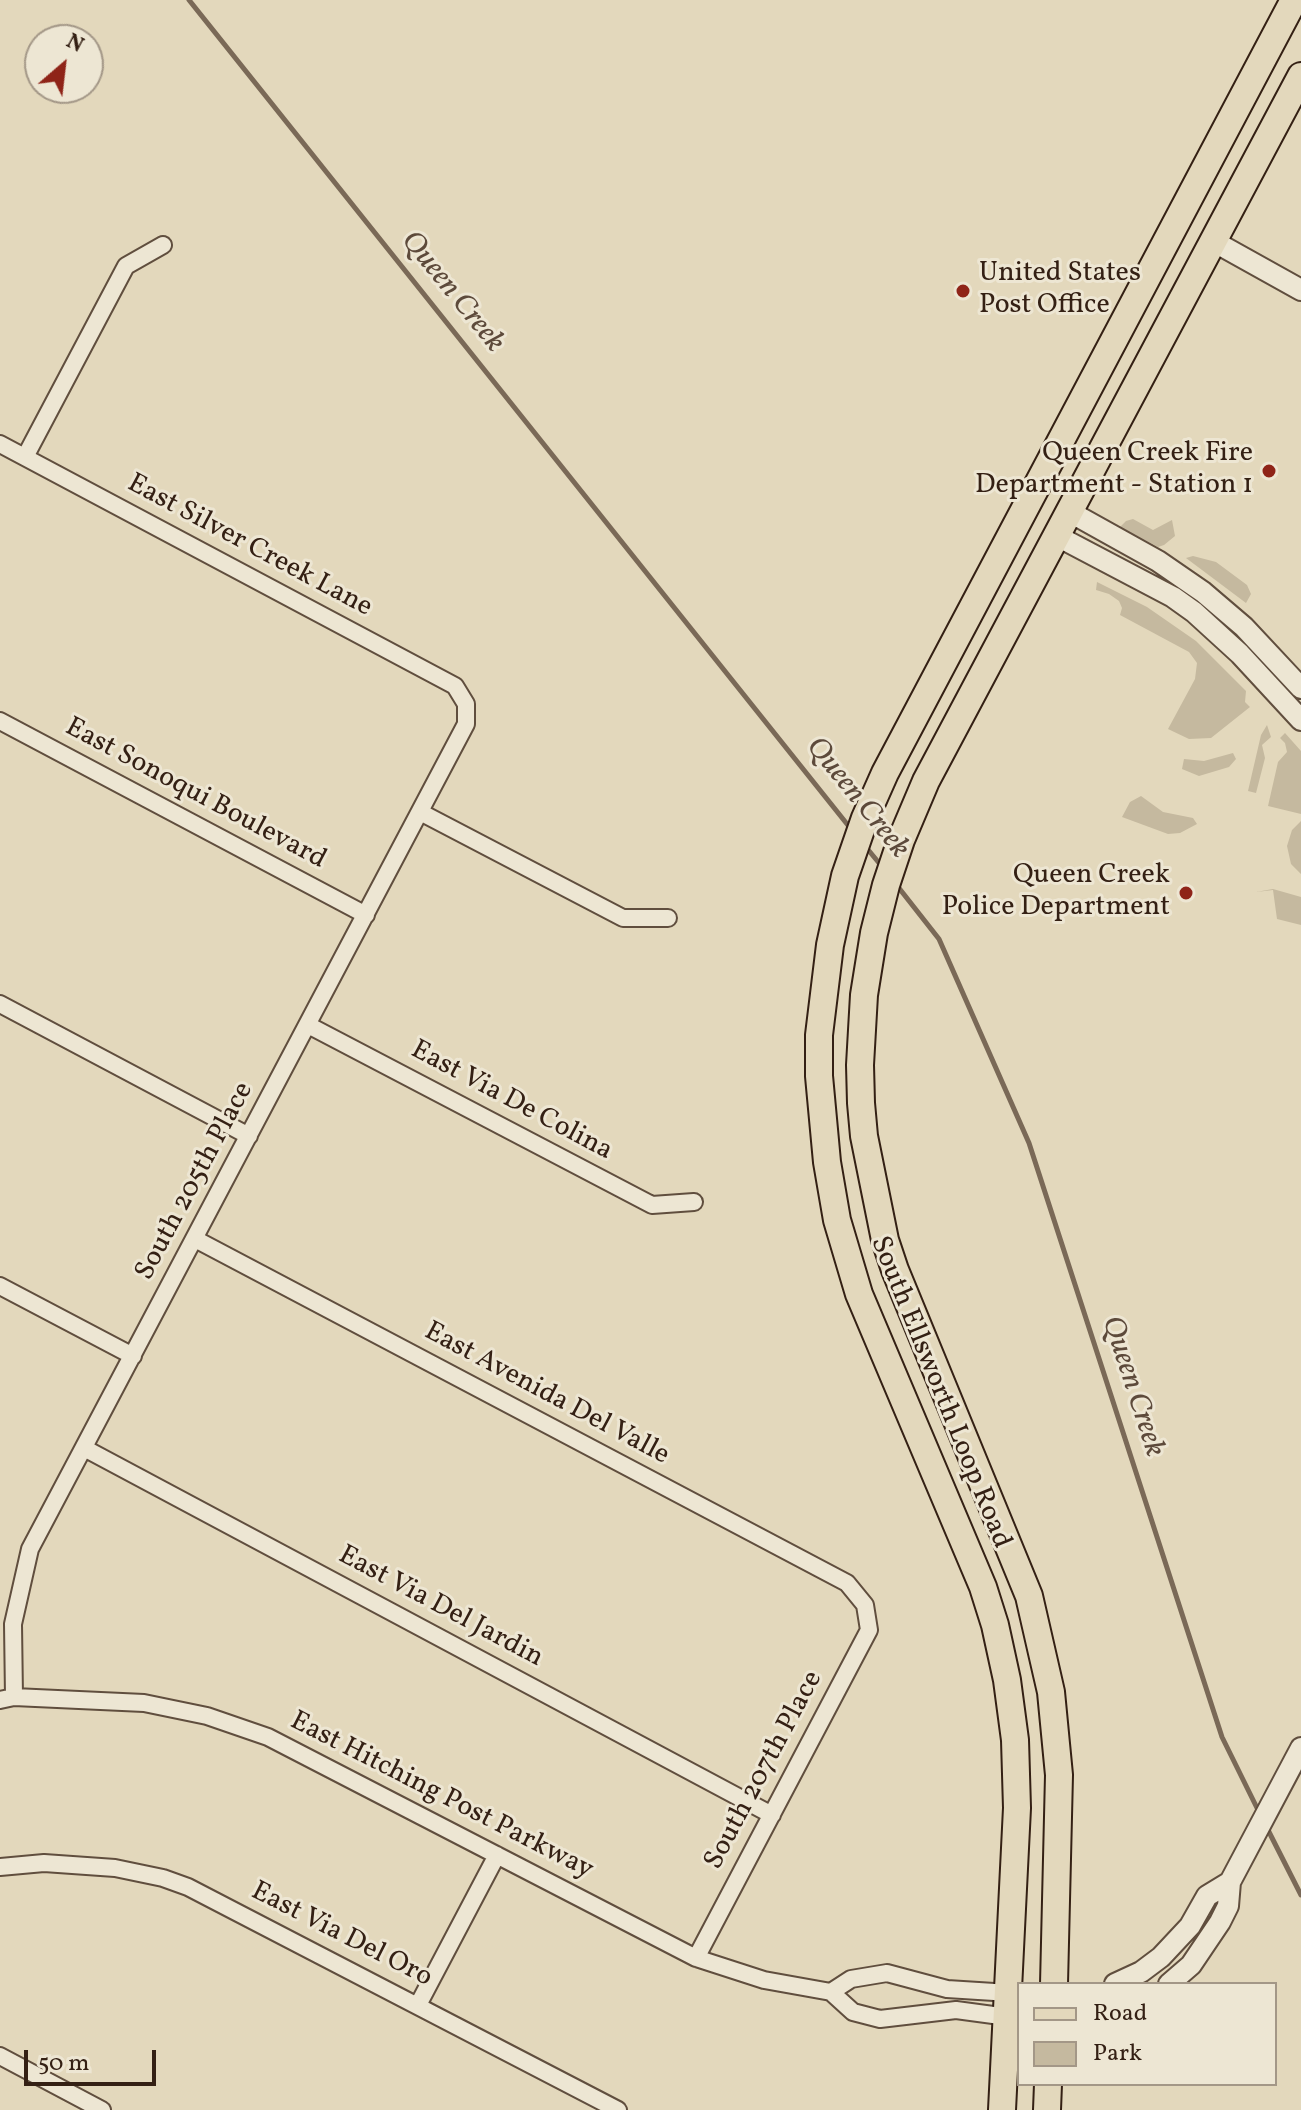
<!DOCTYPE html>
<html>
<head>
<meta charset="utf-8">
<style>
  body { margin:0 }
  #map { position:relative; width:1301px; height:2110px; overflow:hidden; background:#e3d8bc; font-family:Vollkorn,serif }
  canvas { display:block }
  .legend { position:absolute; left:1017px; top:1982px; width:260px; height:104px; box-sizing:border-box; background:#ede6d3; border:2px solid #a39787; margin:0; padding:10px 14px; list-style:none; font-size:24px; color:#342014 }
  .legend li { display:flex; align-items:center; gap:16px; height:40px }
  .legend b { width:40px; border:2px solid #a39787 }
  .north { position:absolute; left:24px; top:24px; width:80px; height:80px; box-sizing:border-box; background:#ede6d3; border:2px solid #a39787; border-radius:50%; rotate:28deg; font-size:22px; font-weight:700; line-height:32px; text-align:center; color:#342014 }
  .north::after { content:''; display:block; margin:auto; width:28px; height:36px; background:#8f2418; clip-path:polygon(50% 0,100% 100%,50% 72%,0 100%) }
  .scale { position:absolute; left:24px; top:2050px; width:132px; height:36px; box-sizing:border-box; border:4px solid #342014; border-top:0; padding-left:10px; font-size:24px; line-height:28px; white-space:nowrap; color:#342014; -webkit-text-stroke:6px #ede6d3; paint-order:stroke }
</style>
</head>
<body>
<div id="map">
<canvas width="1301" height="2110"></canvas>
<ul class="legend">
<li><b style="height:10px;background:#e3d8bc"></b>Road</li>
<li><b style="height:22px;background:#c5b99f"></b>Park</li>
</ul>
<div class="north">N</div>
<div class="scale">50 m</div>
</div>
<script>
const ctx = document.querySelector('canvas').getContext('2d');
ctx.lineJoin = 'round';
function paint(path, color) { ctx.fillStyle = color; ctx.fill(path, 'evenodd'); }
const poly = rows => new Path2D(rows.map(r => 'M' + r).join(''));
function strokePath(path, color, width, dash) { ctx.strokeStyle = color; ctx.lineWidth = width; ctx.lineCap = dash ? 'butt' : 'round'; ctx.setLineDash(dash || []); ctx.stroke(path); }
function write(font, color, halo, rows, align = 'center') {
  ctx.font = font + ' Vollkorn,serif'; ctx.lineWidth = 6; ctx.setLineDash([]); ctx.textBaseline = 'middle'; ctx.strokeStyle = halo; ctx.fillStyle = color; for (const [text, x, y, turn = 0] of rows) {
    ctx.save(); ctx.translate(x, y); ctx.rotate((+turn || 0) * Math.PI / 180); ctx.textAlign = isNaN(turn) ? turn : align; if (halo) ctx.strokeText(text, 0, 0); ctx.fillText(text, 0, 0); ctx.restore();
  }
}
const green = poly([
  [1133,519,1153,530,1172,520,1175,536,1164,545,1158,547,1120,527,1126,521],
  [1193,556,1216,562,1247,585,1251,594,1246,603,1186,558],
  [1097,582,1147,607,1196,641,1246,691,1245,702,1250,707,1211,738,1189,739,1168,729,1195,679,1197,663,1189,652,1120,615,1122,608,1119,601,1109,594,1096,590],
  [1267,725,1271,737,1262,745,1265,758,1256,793,1248,791,1261,735],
  [1285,733,1301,751,1301,814,1268,806,1278,762,1287,752,1285,743,1280,738],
  [1233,753,1236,759,1229,767,1199,776,1182,769,1184,759,1204,761],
  [1141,796,1163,812,1193,818,1197,824,1180,833,1168,834,1122,817,1130,802],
  [1301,821,1301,874,1291,864,1287,846,1292,830],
  [1273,889,1301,897,1301,925,1277,919,1273,890,1256,892]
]);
const stream = poly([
  [189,0,851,829],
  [865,846,884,869],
  [895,883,939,939,1029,1143,1222,1737,1259,1812],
  [1267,1828,1301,1895]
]);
const minor = poly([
  [0,444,455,686,466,704,466,724,30,1549,13,1624,14,1697],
  [25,457,126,266,163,245],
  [0,721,366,915],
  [420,812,623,918,668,918],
  [0,1004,249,1136],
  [308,1025,652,1205,694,1202],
  [195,1239,847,1583,865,1605,869,1630,696,1958],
  [0,1286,133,1356],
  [84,1448,772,1815],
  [0,1700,14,1697,144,1703,207,1716,268,1737,696,1958,764,1980,831,1992,853,2012,880,2019,956,2010,1008,2017],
  [0,1867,44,1863,115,1868,163,1878,188,1887,618,2110],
  [831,1992,851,1979,887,1973,947,1989,1010,1993],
  [418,2005,497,1855],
  [0,2056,102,2110]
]);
const tertiary = poly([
  [1213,241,1301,290],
  [1070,512,1158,561,1203,592,1244,627,1301,688],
  [1057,536,1173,597,1194,612,1240,654,1301,720],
  [1115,1984,1141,1972,1161,1957,1190,1926,1207,1896,1230,1882],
  [1169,1984,1191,1965,1220,1922,1228,1906,1230,1882,1301,1748]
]);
const primary = poly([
  [1054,1984,1059,1775,1051,1692,1029,1596,895,1270,885,1240,864,1136,861,1103,860,1065,864,995,874,933,886,885,901,840,926,781,1301,76],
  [1002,2110,1017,1808,1015,1740,1007,1680,995,1625,983,1587,859,1294,837,1220,827,1162,819,1076,819,1035,830,945,845,876,865,818,885,773,1294,0],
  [1047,2110,1048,2084]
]);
const markers = [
  [963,291,8,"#8f2418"],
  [1269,471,8,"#8f2418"],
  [1186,893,8,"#8f2418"]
];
const poiNames = [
  ["United States",979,275,"left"],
  ["Post Office",979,307,"left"],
  ["Queen Creek Fire",1253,455],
  ["Department - Station 1",1253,487],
  ["Queen Creek",1170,877],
  ["Police Department",1170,909]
];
const streetNames = [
  ["East Silver Creek Lane",249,547,28],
  ["East Sonoqui Boulevard",195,795,28],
  ["East Via De Colina",511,1102,28],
  ["South 205th Place",196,1182,-62],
  ["South Ellsworth Loop Road",939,1393,68],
  ["East Avenida Del Valle",546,1395,28],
  ["East Via Del Jardin",440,1608,28],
  ["South 207th Place",765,1771,-62],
  ["East Hitching Post Parkway",441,1797,27],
  ["East Via Del Oro",341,1936,27]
];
const waterNames = [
  ["Queen Creek",451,293,51],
  ["Queen Creek",856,799,51],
  ["Queen Creek",1131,1387,72]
];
paint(green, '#c5b99f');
strokePath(stream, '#7a6957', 5);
strokePath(minor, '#604e3e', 20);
strokePath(tertiary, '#604e3e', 24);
strokePath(primary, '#342014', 30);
strokePath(minor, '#ede6d3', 16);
strokePath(tertiary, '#ede6d3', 20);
strokePath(primary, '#e3d8bc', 26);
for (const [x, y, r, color] of markers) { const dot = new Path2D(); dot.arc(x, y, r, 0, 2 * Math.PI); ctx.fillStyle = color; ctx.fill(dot); strokePath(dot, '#ede6d3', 3); }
write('28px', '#342014', '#ede6d3', poiNames, 'right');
write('28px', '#342014', '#ede6d3', streetNames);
write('italic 30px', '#5d4a3b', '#ede6d3', waterNames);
</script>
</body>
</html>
